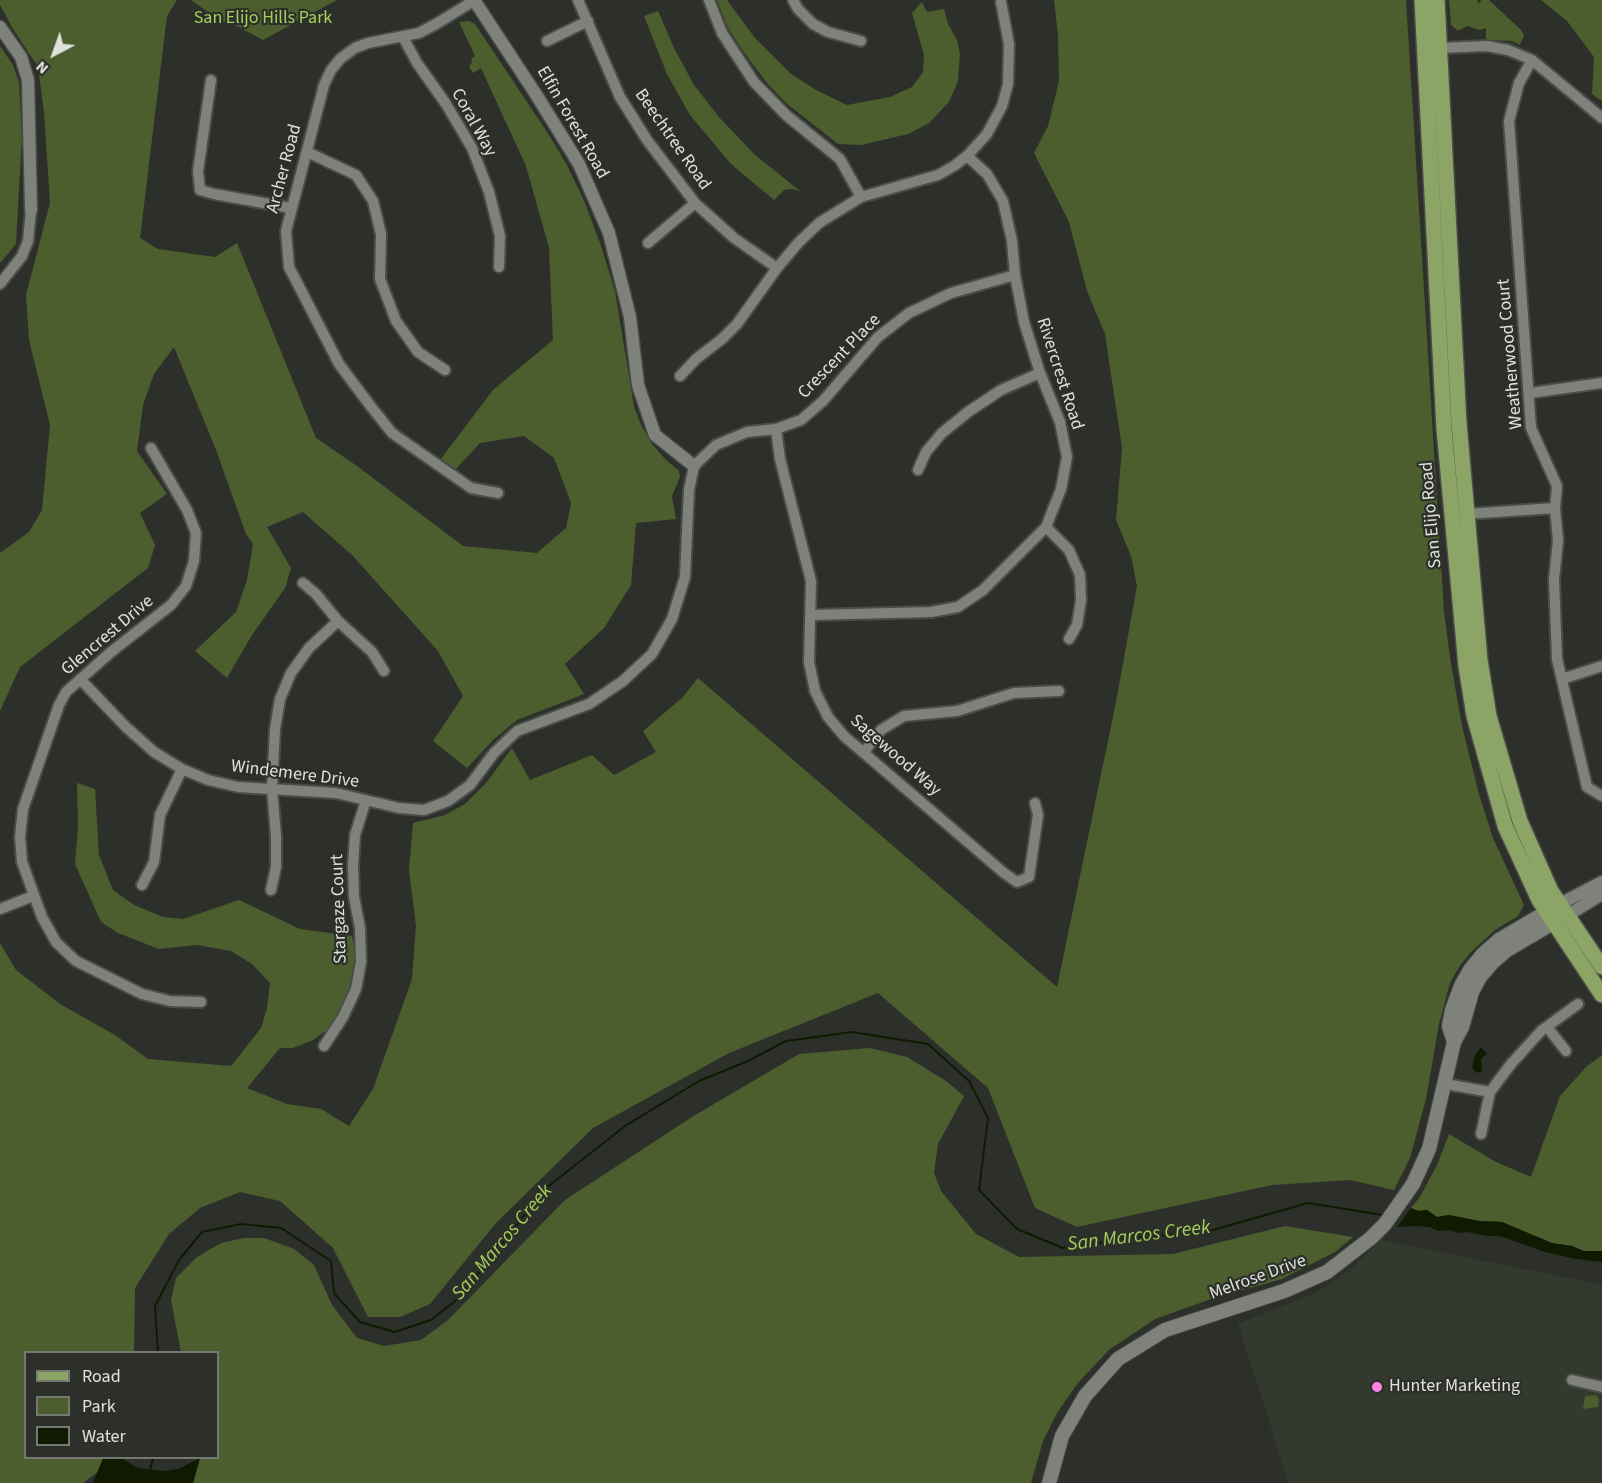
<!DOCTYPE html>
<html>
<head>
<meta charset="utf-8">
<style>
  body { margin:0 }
  #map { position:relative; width:1602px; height:1483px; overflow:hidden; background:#2d302a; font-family:"Source Sans 3",sans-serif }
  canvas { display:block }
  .legend { position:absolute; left:24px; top:1351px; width:195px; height:108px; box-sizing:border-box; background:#2d302a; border:2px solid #747772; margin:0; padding:8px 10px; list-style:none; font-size:18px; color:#dfe1dd }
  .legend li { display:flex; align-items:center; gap:12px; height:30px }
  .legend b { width:30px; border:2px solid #747772 }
  .north { position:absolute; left:24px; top:24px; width:60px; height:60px; -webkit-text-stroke:4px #2d302a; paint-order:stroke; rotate:221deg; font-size:16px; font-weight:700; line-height:24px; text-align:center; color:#dfe1dd }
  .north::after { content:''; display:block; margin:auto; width:21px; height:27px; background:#dfe1dd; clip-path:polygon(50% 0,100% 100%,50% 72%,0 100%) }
</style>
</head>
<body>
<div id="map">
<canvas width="1602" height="1483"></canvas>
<ul class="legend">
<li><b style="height:8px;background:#8da467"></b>Road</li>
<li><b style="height:16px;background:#4c5e2e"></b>Park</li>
<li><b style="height:16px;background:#101a00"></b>Water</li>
</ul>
<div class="north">N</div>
</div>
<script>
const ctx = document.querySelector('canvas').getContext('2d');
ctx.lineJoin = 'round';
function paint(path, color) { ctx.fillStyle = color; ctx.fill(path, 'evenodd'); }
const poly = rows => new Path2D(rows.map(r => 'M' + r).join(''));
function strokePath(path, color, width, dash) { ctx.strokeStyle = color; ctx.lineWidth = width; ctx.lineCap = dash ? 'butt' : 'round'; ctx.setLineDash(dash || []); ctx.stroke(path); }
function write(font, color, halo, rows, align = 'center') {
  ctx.font = font + ' "Source Sans 3",sans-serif'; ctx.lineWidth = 4.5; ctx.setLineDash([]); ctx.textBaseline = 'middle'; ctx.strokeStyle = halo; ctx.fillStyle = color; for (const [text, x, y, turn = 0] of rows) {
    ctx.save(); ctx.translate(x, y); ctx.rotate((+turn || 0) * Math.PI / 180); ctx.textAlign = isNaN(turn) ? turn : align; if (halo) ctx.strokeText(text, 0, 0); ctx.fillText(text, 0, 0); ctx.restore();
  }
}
const built = poly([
  [1381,1240,1602,1285,1602,1483,1289,1483,1238,1324,1316,1293,1347,1272]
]);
const green = poly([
  [0,0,177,0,167,16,140,238,158,249,215,257,237,243,316,438,357,466,463,546,537,553,566,528,571,503,554,458,524,436,480,443,454,471,440,460,493,390,553,340,549,248,526,166,481,68,473,73,469,67,472,62,471,59,475,56,459,22,469,21,475,24,547,132,567,165,585,203,600,243,615,291,634,407,641,425,652,444,666,460,679,471,680,477,672,496,676,519,636,523,631,585,604,628,565,664,584,694,517,720,494,739,467,768,433,741,463,696,438,651,353,556,303,512,267,527,291,568,285,588,252,635,227,678,195,651,236,612,247,580,253,544,246,534,216,450,174,347,154,374,143,405,137,451,167,494,140,513,155,545,148,568,20,667,0,711,0,553,29,532,42,510,50,425,29,340,26,295,50,203,44,112,38,67,13,29,0,5],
  [191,0,337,0,263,40,237,26,219,20],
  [717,0,727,0,755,38,791,74,816,90,847,105,890,97,912,87,923,72,924,55,912,13,922,2,927,12,944,9,948,24,957,40,960,54,958,81,949,102,929,123,908,134,861,145,838,144,786,103,767,83,743,51,728,28],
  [1054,0,1406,0,1444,612,1451,664,1462,726,1479,794,1493,838,1524,905,1518,916,1495,930,1471,952,1459,967,1450,983,1439,1024,1426,1099,1410,1158,1394,1190,1350,1180,1272,1185,1077,1227,1035,1208,988,1088,878,993,729,1053,593,1128,496,1223,430,1304,400,1317,368,1317,333,1248,280,1201,240,1192,200,1208,169,1234,135,1288,134,1352,26,1352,26,1458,108,1458,103,1468,83,1483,0,1483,0,943,16,970,60,1004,115,1035,148,1059,231,1066,261,1028,267,1008,270,983,252,964,231,951,197,945,159,949,118,933,101,922,75,864,78,827,77,783,95,789,99,855,113,890,134,905,163,917,183,919,239,900,300,929,352,936,356,957,353,981,344,1006,327,1030,313,1040,293,1048,280,1048,247,1088,287,1104,321,1109,349,1126,373,1089,412,979,416,926,409,870,413,823,445,815,465,804,486,783,512,748,530,780,592,755,614,775,656,752,643,731,682,698,698,678,1057,987,1116,702,1137,586,1131,556,1116,520,1122,448,1105,334,1087,291,1069,222,1034,153,1048,126,1059,81,1058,36],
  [1449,0,1478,0,1477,2,1480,3,1481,0,1489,0,1521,30,1524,35,1520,45,1512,41,1486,40,1486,28,1480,30,1467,26,1458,31,1451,25],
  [1541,0,1602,0,1602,101,1592,94,1594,57,1567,21],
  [658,11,675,50,694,85,719,117,754,154,800,191,792,189,784,190,774,200,731,164,690,115,667,74,644,16],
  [0,46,13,65,19,82,22,136,16,244,0,263],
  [870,1048,907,1057,946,1081,964,1096,938,1144,934,1173,941,1191,976,1234,1019,1257,1173,1254,1285,1226,1353,1237,1335,1252,1282,1279,1214,1298,1155,1319,1109,1350,1077,1384,1057,1413,1043,1441,1031,1483,193,1483,200,1458,218,1458,218,1352,181,1352,171,1300,176,1278,197,1257,221,1243,244,1238,264,1238,294,1249,314,1265,332,1305,357,1338,384,1346,421,1340,448,1320,565,1200,692,1117,799,1054],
  [1602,1055,1602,1251,1584,1251,1572,1246,1552,1243,1502,1222,1479,1221,1449,1215,1437,1217,1427,1210,1418,1211,1411,1208,1420,1197,1437,1165,1449,1134,1496,1162,1531,1177,1560,1096,1586,1067],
  [1596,1395,1599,1399,1598,1407,1583,1409,1585,1396]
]);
const water = poly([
  [1481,1047,1487,1054,1481,1059,1482,1071,1477,1073,1472,1068,1475,1055],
  [1411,1208,1418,1211,1427,1210,1437,1217,1449,1215,1479,1221,1502,1222,1552,1243,1572,1246,1584,1251,1602,1251,1602,1262,1576,1259,1545,1252,1500,1236,1488,1236,1467,1232,1459,1233,1449,1230,1438,1231,1430,1227,1414,1226,1397,1227],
  [103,1458,121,1458,138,1468,164,1471,178,1469,200,1458,193,1483,93,1483]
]);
const stream = poly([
  [158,1352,155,1306,179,1260,202,1232,241,1224,281,1228,331,1261,334,1293,360,1322,395,1332,431,1320,459,1298,545,1189,625,1126,699,1081,748,1061,786,1041,852,1032,928,1044,969,1081,988,1118,979,1190,1017,1229,1063,1248,1132,1238,1209,1231,1308,1203,1383,1215],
  [149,1473,153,1458]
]);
const minor = poly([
  [475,0,436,24,419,33,368,43,355,48,341,58,331,70,324,85,286,231,289,267,339,364,369,404,392,433,471,488,498,493],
  [578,0,620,97,647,140,695,203,734,238,777,268],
  [709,0,722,33,754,82,786,115,840,159,861,197],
  [793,0,798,9,813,24,828,32,861,41],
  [403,37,417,63,446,104,472,148,489,192,500,236,499,267],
  [547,41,588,21],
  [1440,48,1487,46,1508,50,1532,60,1602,118],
  [1532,60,1519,83,1509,121,1531,428,1557,486,1555,508,1558,541,1554,579,1557,659,1587,787,1602,796],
  [211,80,198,171,200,190,214,194,291,208],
  [307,152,356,175,373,201,381,234,380,279,396,321,418,352,445,370],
  [648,243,695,203],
  [0,284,22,256,28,241,31,210],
  [680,376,696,359,722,339,737,324,777,268,799,242,819,223,861,197,938,175,954,166,967,156,987,134,1002,106,1008,84,1009,44,1001,2],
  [1530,393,1602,383],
  [776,429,780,459,811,581,809,662,815,691,828,717,844,736,1004,873,1017,882,1029,877,1038,815,1035,803],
  [151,448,187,510,196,533,194,561,186,586,171,605,111,652,66,692,59,705,23,809,20,837,22,862,42,917,56,942,76,961,142,994,170,1001,201,1002],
  [918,470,926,452,942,433,968,412,1001,390,1040,373],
  [1467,514,1555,508],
  [1046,527,1069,550,1080,575,1081,600,1077,625,1069,639],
  [303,583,316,594,338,621,372,652,384,671],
  [811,615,931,612,958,607,983,590,1046,527,1061,489,1067,457,1060,422,1040,373,1024,322,1015,275,1012,241,1003,201,987,174,967,156],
  [80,679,126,727,154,752,182,769,208,780,238,787,336,793,399,808,424,810,448,801,470,785,494,753,517,731,589,704,623,681,652,654,672,619,685,577,689,490,694,466,716,445,747,432,776,429,801,420,823,401,878,337,909,313,951,293,1015,275],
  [1562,679,1602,666],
  [864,752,881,730,904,716,957,711,1014,693,1059,691],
  [142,885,154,862,160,815,182,769],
  [271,890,276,867,276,836,272,789,275,729,280,699,291,673,309,648,338,621],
  [0,909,33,896],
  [1547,1027,1566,1051],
  [324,1046,343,1017,356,989,361,962,360,928,354,897,353,866,355,835,366,800],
  [1446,1084,1490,1092],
  [1481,1134,1490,1092,1511,1064,1541,1031,1578,1004],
  [1572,1380,1602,1387]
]);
const tertiary = poly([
  [474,0,537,96,579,164,609,233,630,317,638,385,655,435,694,466],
  [0,27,21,57,28,80,31,210],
  [1560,904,1602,882],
  [1568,915,1602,894]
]);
const secondary = poly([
  [1454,1042,1449,1026,1452,1010,1461,986,1470,970,1483,954,1499,940,1555,907],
  [1049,1483,1062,1436,1085,1396,1118,1359,1165,1330,1284,1291,1327,1272,1371,1238,1385,1224,1413,1184,1429,1149,1454,1042,1462,1027,1472,992,1480,977,1493,962,1507,950,1563,917]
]);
const primary = poly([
  [1422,0,1444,429,1466,666,1474,716,1505,826,1539,900,1602,995],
  [1437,0,1459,423,1480,660,1489,716,1520,821,1551,891,1602,967]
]);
const markers = [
  [1377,1387,6,"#fd86e2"]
];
const parkNames = [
  ["San Elijo Hills Park",263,19]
];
const streetNames = [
  ["Coral Way",473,123,61],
  ["Elfin Forest Road",572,123,60],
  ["Beechtree Road",672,140,55],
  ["Archer Road",285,169,-75],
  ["Weatherwood Court",1511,354,-95],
  ["Crescent Place",840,357,-46],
  ["Rivercrest Road",1059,374,72],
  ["San Elijo Road",1432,515,-95],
  ["Glencrest Drive",108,636,-40],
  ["Sagewood Way",895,756,41],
  ["Windemere Drive",295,775,7],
  ["Stargaze Court",340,909,-92],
  ["Melrose Drive",1258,1278,-20]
];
const poiNames = [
  ["Hunter Marketing",1389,1387]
];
const waterNames = [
  ["San Marcos Creek",1139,1237,-7],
  ["San Marcos Creek",503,1243,-50]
];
paint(built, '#34392e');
paint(green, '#4c5e2e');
paint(water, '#101a00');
strokePath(stream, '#101a00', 2);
strokePath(minor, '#4a4c48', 14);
strokePath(tertiary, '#4a4c48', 15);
strokePath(secondary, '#4a4c48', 16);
strokePath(primary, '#4a4c48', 18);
strokePath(minor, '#7f827b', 10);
strokePath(tertiary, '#7f827b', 12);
strokePath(secondary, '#7f827b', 14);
strokePath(primary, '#8da467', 15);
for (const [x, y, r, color] of markers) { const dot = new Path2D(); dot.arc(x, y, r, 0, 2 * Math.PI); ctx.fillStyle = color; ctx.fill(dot); strokePath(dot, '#2d302a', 2); }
write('18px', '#a5d15a', '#2d302a', parkNames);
write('18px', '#dfe1dd', '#2d302a', streetNames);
write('18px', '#dfe1dd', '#2d302a', poiNames, 'left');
write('italic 20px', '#a4d059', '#2d302a', waterNames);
</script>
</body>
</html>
